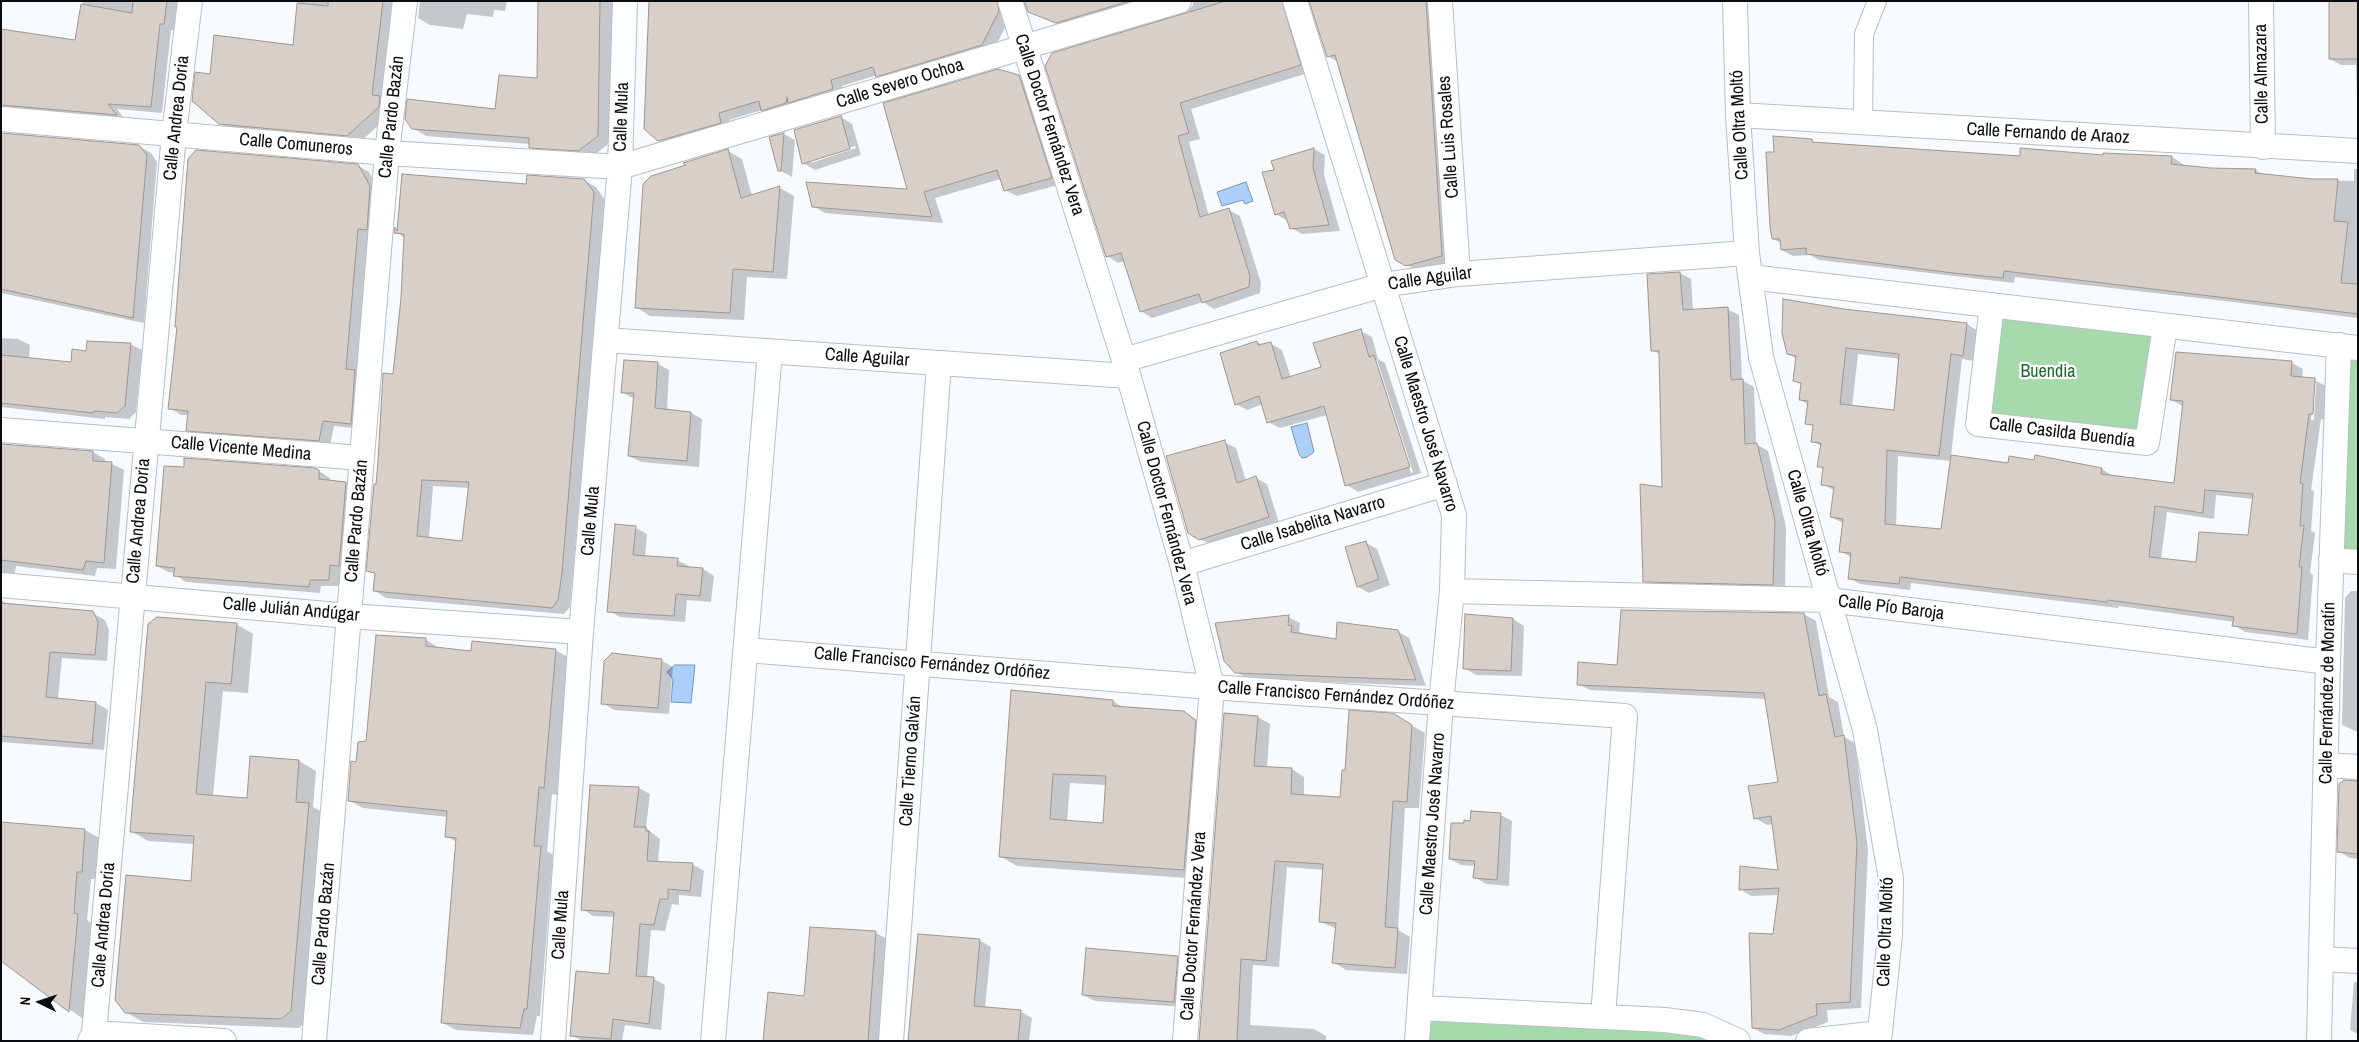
<!DOCTYPE html>
<html>
<head>
<meta charset="utf-8">
<style>
  body { margin:0 }
  #map { position:relative; width:2359px; height:1042px; overflow:hidden; background:#f7fbfe; font-family:"Archivo Narrow",sans-serif }
  canvas { display:block }
  .frame { position:absolute; inset:0; border:2px solid #090c0e; pointer-events:none }
  .north { position:absolute; left:15px; top:977px; width:50px; height:50px; -webkit-text-stroke:4px #fff; paint-order:stroke; rotate:274deg; font-size:14px; font-weight:700; line-height:20px; text-align:center; color:#090c0e }
  .north::after { content:''; display:block; margin:auto; width:18px; height:22px; background:#090c0e; clip-path:polygon(50% 0,100% 100%,50% 72%,0 100%) }
</style>
</head>
<body>
<div id="map">
<canvas width="2359" height="1042"></canvas>
<div class="frame"></div>
<div class="north">N</div>
</div>
<script>
const ctx = document.querySelector('canvas').getContext('2d');
ctx.lineJoin = 'round';
function paint(path, color) { ctx.fillStyle = color; ctx.fill(path, 'evenodd'); }
const poly = rows => new Path2D(rows.map(r => 'M' + r).join(''));
function strokePath(path, color, width, dash) { ctx.strokeStyle = color; ctx.lineWidth = width; ctx.lineCap = dash ? 'butt' : 'round'; ctx.setLineDash(dash || []); ctx.stroke(path); }
function write(font, color, halo, rows, align = 'center') {
  ctx.font = font + ' "Archivo Narrow",sans-serif'; ctx.lineWidth = 4.5; ctx.setLineDash([]); ctx.textBaseline = 'middle'; ctx.strokeStyle = halo; ctx.fillStyle = color; for (const [text, x, y, turn = 0] of rows) {
    ctx.save(); ctx.translate(x, y); ctx.rotate((+turn || 0) * Math.PI / 180); ctx.textAlign = isNaN(turn) ? turn : align; if (halo) ctx.strokeText(text, 0, 0); ctx.fillText(text, 0, 0); ctx.restore();
  }
}
const green = poly([
  [1992,305,2165,326,2147,443,1978,424],
  [2339,345,2358,348,2358,562,2331,560],
  [1420,1008,1665,1020,1738,1041,1417,1041]
]);
const water = poly([
  [1246,182,1253,201,1245,204,1243,200,1222,206,1217,192,1246,182],
  [1307,423,1314,452,1307,457,1302,458,1299,454,1291,427,1307,423],
  [675,665,695,665,691,703,671,702,673,679,667,672,675,665]
]);
const shadow = poly([
  [83,1,179,1,175,30,171,30,162,113,117,109,126,121,12,111,1,105,1,30,76,41],
  [298,1,406,1,391,114,360,142,233,131,220,123,211,75,294,46],
  [507,1,505,11,494,10,493,17,467,14,463,29,430,25,418,18,420,1],
  [539,1,613,1,610,143,591,157,542,154,530,147,530,144,426,136,413,128,496,110,538,79],
  [650,1,1010,1,1010,18,993,51,888,82,877,75,842,86,844,96,774,116,762,110,729,120,732,129,670,147,659,140],
  [1025,1,1162,1,1068,29,1029,11],
  [1193,1,1286,3,1311,72,1191,109,1200,139,1189,142,1209,216,1229,210,1240,216,1261,283,1260,293,1214,309,1203,302,1152,318,1141,311,1125,261,1118,263,1107,256,1184,15,1193,5],
  [1311,1,1449,1,1464,269,1430,278,1396,259,1338,62,1328,56],
  [2358,1,2358,124,2356,65,2341,65,2330,59],
  [1019,76,1030,83,1062,184,1017,196,1005,190,1001,179,935,198,943,223,825,213,813,206,909,190],
  [841,117,852,124,861,155,815,170,803,163],
  [855,146,856,148,811,163,811,160],
  [1,134,139,146,151,153,157,162,144,323,1,293],
  [784,134,795,140,792,177,779,170],
  [1812,140,1818,144,2021,157,2172,157,2183,164,2183,167,2255,170,2264,175,2312,180,2354,181,2354,169,2358,169,2358,321,2357,318,2225,301,2015,277,2014,283,1819,260,1810,255,1793,256,1782,250,1781,243,1773,239,1776,153],
  [1314,149,1325,155,1324,175,1340,231,1302,234,1291,228,1287,221,1276,214,1276,171],
  [728,151,742,159,752,196,780,188,794,196,787,279,747,277,744,320,650,316,636,307],
  [357,165,369,172,381,193,369,235,357,372,366,377,362,429,334,426,330,446,198,436,187,430,189,415,181,415,170,408],
  [583,180,596,187,605,200,570,607,564,614,386,598,375,591,376,575,368,570,377,485,394,375,402,298,405,238,396,232,396,229,398,230,527,185],
  [433,486,470,488,463,543,429,538],
  [1680,273,1691,279,1693,311,1727,309,1739,315,1742,380,1754,387,1756,444,1768,451,1786,527,1785,591,1656,588,1644,581,1663,489,1660,355,1653,350,1648,275],
  [1844,310,1967,324,1978,331,1974,361,1962,359,1951,456,2009,465,2102,469,2113,476,2175,485,2184,407,2172,400,2292,363,2303,369,2302,378,2314,380,2326,386,2324,420,2321,419,2311,490,2314,491,2311,531,2315,533,2310,573,2313,575,2308,640,2245,632,2234,625,2234,622,2119,606,2118,608,1911,583,1910,590,1860,584,1849,578,1852,558,1840,551,1843,523,1831,517,1835,491,1823,484,1824,470,1818,466,1821,446,1812,441,1814,427,1807,423,1809,405,1800,400,1802,385,1794,380,1797,359,1788,354],
  [1858,354,1900,359,1895,412,1852,407],
  [2313,383,2316,383,2314,420,2311,420],
  [1898,456,1951,461,1942,530,1896,526],
  [2216,495,2253,499,2249,537,2197,563,2161,559,2167,512,2214,519],
  [1361,331,1372,337,1378,359,1385,363,1421,473,1358,492,1347,485,1327,415,1280,428,1268,422,1263,404,1247,410,1236,404,1257,342,1262,345,1270,343,1282,350,1291,378,1322,368],
  [1374,360,1377,360,1413,472,1411,473],
  [1,338,18,339,30,345,29,359,72,363,87,352,130,344,142,350,136,412,129,419,105,417,105,419,1,407],
  [658,364,669,370,667,411,691,413,702,419,699,467,641,462,629,456,634,399,622,392],
  [1224,442,1236,448,1246,481,1256,478,1267,484,1279,523,1212,545,1200,539],
  [1,445,93,452,105,459,105,463,112,464,124,470,116,569,97,568,95,576,16,566,14,578,1,585],
  [319,471,330,478,330,481,346,483,357,489,340,586,321,586,320,593,186,582,175,575,175,573,168,572,157,566],
  [616,526,636,528,647,534,645,557,677,560,689,566,689,568,703,569,714,576,711,602,687,600,685,622,620,617,609,611],
  [1366,543,1377,549,1390,585,1369,593,1358,587],
  [2351,591,2358,591,2358,732,2342,725,2345,598],
  [1,600,9,605,92,613,105,620,109,630,107,661,62,658,58,699,96,703,108,710,104,750,1,742],
  [1804,614,1816,621,1829,697,1838,702,1844,737,1855,743,1868,850,1861,1008,1827,1010,1828,1022,1791,1036,1764,1034,1753,1028,1774,936,1779,895,1751,896,1740,889,1780,871,1773,824,1767,825,1755,818,1779,783,1766,699,1590,690,1578,684,1618,666],
  [1288,617,1300,623,1299,631,1303,635,1338,640,1397,631,1409,638,1426,686,1248,679,1236,672],
  [1513,619,1524,626,1522,676,1476,675,1464,668],
  [236,624,253,634,248,693,223,691,213,796,248,799,251,757,299,761,316,771,313,807,326,814,307,1021,299,1028,143,1022,126,1012,192,882,195,844,148,841,131,831,149,625],
  [426,640,439,648,472,652,555,650,568,657,557,795,552,794,547,851,553,855,540,1016,537,1016,533,1035,456,1030,443,1023,457,842,447,837,448,817,363,808,350,801,357,763,367,742],
  [613,655,662,661,673,667,669,714,614,710,603,703],
  [1013,691,1113,701,1124,708,1184,712,1201,722,1201,879,1017,866,1000,856],
  [1070,783,1106,785,1104,824,1067,822],
  [1393,715,1425,733,1419,808,1405,808,1398,930,1410,937,1407,974,1346,970,1333,962,1337,929,1320,922,1324,870,1287,867,1279,967,1253,965,1250,1025,1314,1029,1326,1036,1326,1041,1200,1041,1258,717,1270,724,1267,768,1292,769,1304,777,1304,796,1341,799,1346,771],
  [2358,780,2358,859,2350,858,2338,851,2344,781],
  [639,788,650,794,646,828,660,839,658,863,692,864,704,871,701,897,679,895,679,905,672,904,665,931,651,930,647,978,654,979,665,985,661,1030,625,1025,622,1041,582,1041,572,1035,611,975,615,917,593,916,582,909],
  [1501,815,1512,821,1509,886,1486,884,1475,877,1476,866,1461,865,1450,859,1465,825],
  [1,823,85,830,99,838,96,879,91,879,87,920,91,923,83,1019,1,960],
  [812,928,876,933,887,939,879,1041,765,1041,805,998],
  [979,940,991,947,985,1008,1020,1011,1032,1018,1029,1041,909,1041],
  [1177,957,1189,964,1185,1007,1095,1001,1083,995],
  [2354,982,2358,982,2358,1034,2350,1030]
]);
const building = poly([
  [133,1,167,1,164,24,160,24,151,107,108,104,117,115,1,105,1,29,75,40,81,4,132,13,133,1],
  [328,1,383,1,372,95,380,96,379,107,347,136,219,124,192,101,195,72,210,74,214,35,293,45,297,3,328,6,328,1],
  [538,1,600,1,598,136,578,151,529,148,529,138,412,129,405,119,407,99,495,109,499,75,537,78,538,1],
  [649,1,997,1,999,11,982,45,876,77,873,67,831,80,833,89,788,103,787,97,786,103,761,111,759,101,719,113,721,123,658,141,644,129,649,1],
  [1024,1,1130,1,1056,23,1028,12,1024,1],
  [1226,1,1282,1,1301,65,1180,103,1189,133,1178,136,1200,217,1229,208,1250,276,1249,287,1202,303,1199,294,1140,312,1121,253,1106,257,1045,66,1052,53,1226,1],
  [1309,1,1426,1,1442,256,1406,266,1395,260,1335,55,1327,57,1309,1],
  [2329,1,2358,1,2358,59,2329,59,2329,1],
  [998,69,1019,75,1052,178,1004,191,997,170,924,192,932,217,812,207,806,182,907,189,883,103,998,69],
  [841,116,850,149,802,164,794,130,841,116],
  [1,133,139,145,147,155,133,318,1,289,1,133],
  [784,133,781,171,778,171,769,137,784,133],
  [1773,136,1812,139,1812,142,2020,156,2020,148,2103,155,2103,153,2172,156,2171,164,2210,168,2256,169,2255,173,2312,179,2338,179,2334,221,2348,222,2341,283,2358,284,2358,314,2004,271,2003,278,1953,273,1806,254,1806,248,1781,250,1780,239,1772,239,1770,227,1766,152,1774,152,1773,136],
  [1314,148,1313,168,1329,225,1290,229,1284,212,1275,215,1262,172,1274,170,1271,161,1314,148],
  [728,149,741,198,780,186,773,272,733,269,730,313,635,308,643,184,651,176,686,165,683,163,728,149],
  [196,150,358,164,370,186,367,230,358,229,346,369,355,370,351,424,323,421,319,441,186,431,188,411,168,409,177,327,175,327,188,159,196,150],
  [402,174,526,184,527,175,584,179,594,192,562,573,558,600,552,608,373,591,375,573,366,571,374,484,376,484,378,461,383,373,393,374,401,298,404,234,394,233,395,227,397,231,402,174],
  [422,480,469,482,462,541,417,536,422,480],
  [1680,272,1683,310,1728,307,1731,380,1743,379,1745,444,1757,443,1775,520,1773,585,1643,582,1640,484,1662,487,1659,351,1651,351,1647,274,1680,272],
  [1783,299,1844,309,1967,323,1963,356,1951,354,1939,456,1887,450,1885,524,1941,529,1951,455,2008,463,2009,456,2034,460,2035,455,2102,468,2101,474,2174,483,2183,401,2170,400,2176,352,2292,361,2291,376,2315,378,2313,414,2309,414,2300,483,2303,484,2300,526,2304,525,2299,567,2302,567,2297,634,2232,626,2234,617,2108,600,2107,602,1900,577,1899,584,1848,579,1851,553,1839,552,1843,519,1830,517,1834,487,1821,485,1823,467,1817,467,1821,443,1811,442,1813,425,1805,424,1808,401,1799,400,1801,383,1793,381,1796,356,1787,354,1782,333,1783,299],
  [1846,348,1899,354,1894,410,1840,404,1846,348],
  [2205,490,2253,494,2248,535,2199,532,2196,562,2149,557,2155,506,2203,513,2205,490],
  [1361,329,1369,357,1374,355,1410,467,1345,486,1324,406,1267,423,1259,396,1235,405,1220,353,1257,341,1258,345,1271,342,1282,379,1321,367,1313,343,1361,329],
  [87,341,131,343,125,406,117,413,94,411,94,413,1,403,1,355,71,362,72,349,86,351,87,341],
  [624,360,658,362,655,408,691,412,687,461,628,456,634,393,621,393,624,360],
  [1225,440,1237,483,1256,476,1269,517,1199,540,1188,533,1166,456,1225,440],
  [1,444,93,451,93,461,112,462,104,563,86,561,83,570,1,560,1,444],
  [184,458,315,468,319,470,319,479,346,482,339,566,330,565,329,580,310,580,309,587,173,576,175,568,156,566,164,466,184,467,184,458],
  [615,524,636,526,633,555,678,558,677,566,703,568,700,596,676,594,674,616,607,612,615,524],
  [1366,541,1379,579,1357,587,1345,547,1366,541],
  [1,603,93,611,98,622,95,655,50,652,46,697,96,702,92,744,1,736,1,603],
  [1621,610,1804,613,1819,696,1826,694,1835,737,1844,735,1857,843,1850,1002,1816,1004,1817,1015,1779,1030,1752,1028,1749,933,1773,934,1779,888,1739,890,1740,866,1778,870,1771,816,1754,819,1748,786,1778,782,1764,693,1577,685,1578,662,1617,665,1621,610],
  [1465,614,1513,618,1511,671,1463,669,1465,614],
  [1289,615,1288,625,1292,626,1291,632,1336,639,1337,622,1398,630,1416,680,1235,673,1224,661,1215,623,1289,615],
  [157,617,237,623,231,684,206,682,196,794,247,798,250,756,299,760,296,802,309,803,291,1011,281,1019,125,1013,115,1000,126,875,191,881,194,836,130,832,148,624,157,617],
  [376,635,426,638,426,646,471,651,472,641,556,649,544,788,539,787,534,846,541,846,527,1009,524,1009,520,1028,441,1023,456,838,445,837,447,811,348,801,351,761,356,762,358,742,366,741,376,635],
  [612,653,662,659,658,708,601,704,604,661,612,653],
  [1011,690,1113,700,1113,706,1184,711,1196,721,1184,870,999,857,1011,690],
  [1053,774,1106,776,1103,823,1050,819,1053,774],
  [1349,710,1393,713,1412,725,1407,802,1393,801,1385,927,1398,928,1395,968,1332,963,1336,923,1319,922,1323,864,1275,861,1266,961,1241,959,1237,1041,1199,1041,1224,713,1258,716,1254,766,1292,768,1291,794,1340,797,1342,770,1345,770,1349,710],
  [2344,780,2358,781,2358,854,2337,852,2339,784,2344,780],
  [590,785,639,787,634,827,646,827,646,831,649,831,647,861,693,863,690,891,668,889,668,899,660,899,654,925,640,924,636,976,654,977,649,1024,613,1019,611,1039,570,1036,576,971,609,974,614,912,581,910,590,785],
  [1471,811,1501,813,1497,880,1473,878,1475,861,1449,859,1451,823,1464,823,1464,820,1470,821,1471,811],
  [1,822,85,829,82,872,77,872,74,913,78,914,69,1012,1,961,1,822],
  [810,927,876,931,868,1041,763,1041,768,992,804,996,810,927],
  [918,934,980,939,974,1006,1021,1010,1018,1041,908,1041,918,934],
  [1086,948,1178,956,1174,1002,1082,995,1086,948]
]);
const pedestrian = poly([
  [1863,123,1864,34,1877,1]
]);
const minor = poly([
  [1010,1,1124,360,1182,564,1212,687,1185,1041],
  [1295,1,1454,515,1452,591,1441,703,1417,1041],
  [1440,1,1458,274],
  [1735,1,1738,115,1747,253,1761,357,1865,730,1891,879,1890,936,1879,1041],
  [2261,1,2263,147],
  [1738,115,2358,151],
  [1,119,387,153,620,167,1179,1],
  [1750,277,2358,348],
  [1992,305,1978,424,2147,443,2165,326],
  [606,340,1128,376],
  [1124,360,1383,285,1458,274,1747,253],
  [1,430,362,458],
  [2331,560,2358,562],
  [1182,564,1445,484],
  [1,585,349,616,581,632],
  [1452,591,1829,600,2328,662],
  [746,650,1212,687,1625,716,1603,1017],
  [2326,765,2358,767],
  [2321,959,2358,961],
  [1420,1008,1665,1020,1703,1025,1738,1041],
  [94,1033,224,1041],
  [90,1041,94,1033,174,134,190,1],
  [314,1041,387,153,405,1],
  [553,1041,581,632,620,167,625,1],
  [713,1041,770,351],
  [891,1041,939,363],
  [1808,1041,1880,1033],
  [2319,1041,2328,662,2339,345]
]);
const streetNames = [
  ["Calle Almazara",2262,74,-91],
  ["Calle Severo Ochoa",900,84,-17],
  ["Calle Pardo Bazán",392,117,-84],
  ["Calle Mula",622,117,-88],
  ["Calle Andrea Doria",177,118,-84],
  ["Calle Doctor Fernández Vera",1049,125,72],
  ["Calle Oltra Moltó",1740,125,-93],
  ["Calle Fernando de Araoz",2048,134,3],
  ["Calle Luis Rosales",1449,137,-94],
  ["Calle Comuneros",296,145,5],
  ["Calle Aguilar",1430,279,-8],
  ["Calle Aguilar",867,358,4],
  ["Calle Maestro José Navarro",1425,424,73],
  ["Calle Casilda Buendía",2062,433,7],
  ["Calle Vicente Medina",241,449,5],
  ["Calle Doctor Fernández Vera",1166,513,75],
  ["Calle Andrea Doria",139,521,-85],
  ["Calle Pardo Bazán",357,521,-85],
  ["Calle Mula",591,521,-85],
  ["Calle Oltra Moltó",1807,523,74],
  ["Calle Isabelita Navarro",1313,524,-17],
  ["Calle Pío Baroja",1891,608,7],
  ["Calle Julián Andúgar",291,610,5],
  ["Calle Francisco Fernández Ordóñez",932,664,5],
  ["Calle Fernández de Moratín",2328,693,-89],
  ["Calle Francisco Fernández Ordóñez",1336,696,4],
  ["Calle Tierno Galván",911,761,-86],
  ["Calle Maestro José Navarro",1433,824,-86],
  ["Calle Pardo Bazán",324,924,-85],
  ["Calle Andrea Doria",104,925,-85],
  ["Calle Mula",561,925,-86],
  ["Calle Doctor Fernández Vera",1194,926,-86],
  ["Calle Oltra Moltó",1886,932,-88]
];
const parkNames = [
  ["Buendia",2048,372]
];
paint(green, '#a6d9ab');
paint(water, '#abcff8');
strokePath(water, '#7a94b2', 1);
paint(shadow, '#0003');
paint(building, '#d9cfc9');
strokePath(building, '#9e958f', 1);
strokePath(pedestrian, '#b6bfc5', 20);
strokePath(minor, '#b6bfc5', 26);
strokePath(pedestrian, '#fff', 18);
strokePath(minor, '#fff', 24);
write('18px', '#090c0e', '#fff', streetNames);
write('18px', '#1c672d', '#fff', parkNames);
</script>
</body>
</html>
